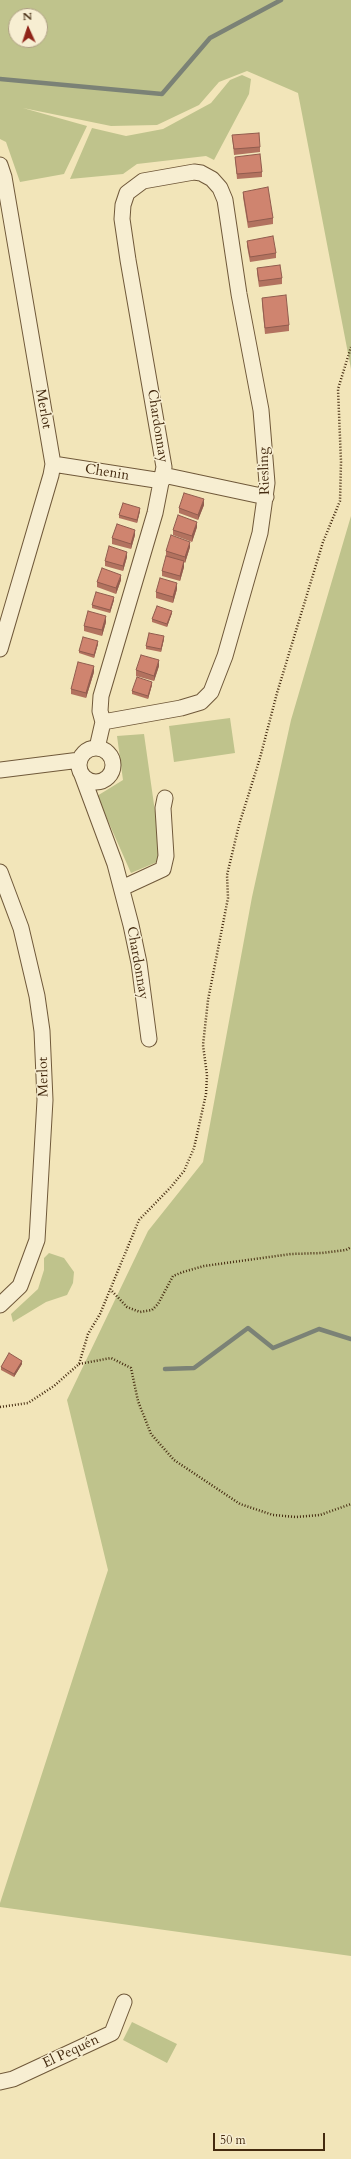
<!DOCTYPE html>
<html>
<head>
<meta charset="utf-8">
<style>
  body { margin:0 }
  #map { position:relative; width:351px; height:2159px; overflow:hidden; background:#f2e5b9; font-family:Cardo,serif }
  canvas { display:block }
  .north { position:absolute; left:8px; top:8px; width:40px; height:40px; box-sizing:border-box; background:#f7eed2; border:1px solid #afa084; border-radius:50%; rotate:357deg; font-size:11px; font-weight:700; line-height:16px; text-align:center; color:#442a0f }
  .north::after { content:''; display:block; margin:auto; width:14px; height:18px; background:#8f2418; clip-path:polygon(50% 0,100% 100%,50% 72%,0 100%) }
  .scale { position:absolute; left:213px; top:2133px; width:112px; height:18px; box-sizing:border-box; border:2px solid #442a0f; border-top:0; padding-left:5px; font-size:12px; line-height:14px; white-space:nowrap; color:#442a0f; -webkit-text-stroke:3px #f7eed2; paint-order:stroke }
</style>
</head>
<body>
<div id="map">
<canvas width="351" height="2159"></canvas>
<div class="north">N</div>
<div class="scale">50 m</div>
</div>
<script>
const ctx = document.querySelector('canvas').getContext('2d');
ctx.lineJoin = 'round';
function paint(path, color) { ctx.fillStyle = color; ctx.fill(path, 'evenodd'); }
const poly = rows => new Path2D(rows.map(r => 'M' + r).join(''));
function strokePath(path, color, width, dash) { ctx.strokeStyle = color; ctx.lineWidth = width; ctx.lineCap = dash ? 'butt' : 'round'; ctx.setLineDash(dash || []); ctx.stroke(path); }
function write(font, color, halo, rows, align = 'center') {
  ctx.font = font + ' Cardo,serif'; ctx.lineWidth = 3; ctx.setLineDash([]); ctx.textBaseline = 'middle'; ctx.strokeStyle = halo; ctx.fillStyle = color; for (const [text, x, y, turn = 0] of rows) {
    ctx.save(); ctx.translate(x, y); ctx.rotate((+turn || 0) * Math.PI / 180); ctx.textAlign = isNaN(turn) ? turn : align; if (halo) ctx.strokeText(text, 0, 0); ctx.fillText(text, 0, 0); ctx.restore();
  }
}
const green = poly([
  [0,0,351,0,351,369,298,93,247,71,219,82,199,105,157,125,111,126,23,108,87,126,64,174,20,182,6,142,0,139],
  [16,16,40,16,40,40,16,40],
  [242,75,251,79,249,94,214,160,206,156,137,164,123,174,70,179,92,128,126,136,163,129,211,103,230,80],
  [351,516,351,1956,0,1907,0,1903,108,1570,67,1400,148,1231,203,1162,252,897,291,720],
  [230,718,235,753,174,762,169,726],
  [144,734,160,847,157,862,131,873,97,796,123,780,117,736],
  [49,1253,64,1258,74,1272,73,1283,67,1295,46,1302,13,1322,11,1314,38,1289,44,1270,44,1258],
  [132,2022,177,2044,167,2063,123,2040]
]);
const stream = poly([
  [0,79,162,94,210,38,281,0],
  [165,1369,194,1368,248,1328,273,1348,319,1329,351,1339]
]);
const path = poly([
  [110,1289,127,1307,140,1312,152,1310,158,1304,173,1276,183,1272,204,1266,291,1254,322,1253,346,1250,351,1247],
  [79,1364,111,1358,131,1368,138,1401,151,1434,174,1460,240,1504,273,1515,296,1517,320,1515,351,1504],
  [0,1407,28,1403,54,1386,79,1364,88,1334,100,1314,139,1220,171,1187,184,1171,194,1148,206,1094,207,1075,203,1045,208,1000,228,898,227,875,239,825,260,758,277,693,323,542,340,501,341,462,338,389,351,347]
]);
const street = poly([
  [0,165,4,177,53,464,51,475,0,649],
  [53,464,162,481],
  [163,475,266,497],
  [97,748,103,722,100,711,101,696,155,513,164,467,128,260,122,219,123,205,127,193,143,181,194,172,201,173,212,179,220,188,225,200,239,294,261,410,267,483,260,533,225,656,211,692,201,702,181,708,103,722],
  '79 765a17 17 0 1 1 34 0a17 17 0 1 1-34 0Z',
  [0,770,80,760],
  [82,775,115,864,131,925,139,963,149,1039],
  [0,872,21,928,37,996,42,1031,45,1100,37,1240,20,1286,0,1305],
  [122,888,163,869,166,856,163,808,165,798],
  [0,2082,13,2079,112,2033,124,2002]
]);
const wall = poly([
  [232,135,260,147,260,152,234,155],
  [235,157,262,172,262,177,237,179],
  [243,192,273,218,273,224,248,228,243,197],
  [247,241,276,253,276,258,250,262,247,246],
  [257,268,282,278,282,284,259,287,257,273],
  [262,298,289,325,289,331,265,334,262,304],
  [204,505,198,520,179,513,179,508],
  [140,511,137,523,119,518,119,515],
  [197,527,192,542,173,535,173,530],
  [135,535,131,549,112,544,112,538],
  [190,547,185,563,184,562,184,567,180,581,162,576,162,571,168,557,166,556,166,551],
  [127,557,123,571,105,566,105,561],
  [121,580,116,594,97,587,97,582],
  [177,589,173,603,156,598,156,592],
  [114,600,110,613,92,608,92,605],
  [172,613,167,627,152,622,152,619],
  [106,622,102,636,84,631,84,626],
  [164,639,161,652,146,649,146,646],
  [98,644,94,658,79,653,79,651],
  [159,666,154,681,136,676,136,670],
  [94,672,86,698,71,694,71,689],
  [152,685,148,699,132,694,132,691],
  [22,1364,14,1377,1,1370,1,1367]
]);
const shadedWall = poly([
  [204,499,204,505,198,520,198,515],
  [140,508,140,511,137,523,137,520],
  [197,522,197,527,192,542,192,536],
  [135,530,135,535,131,549,131,544],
  [190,542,190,547,185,563,185,557],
  [127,552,127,557,123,571,123,566],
  [184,561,184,567,180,581,180,576],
  [121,575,121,580,116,594,116,588],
  [177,583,177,589,173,603,173,597],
  [114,597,114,600,110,613,110,610],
  [172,611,172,613,167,627,167,624],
  [106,616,106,622,102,636,102,630],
  [164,636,164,639,161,652,161,649],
  [98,641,98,644,94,658,94,655],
  [159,660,159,666,154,681,154,676],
  [94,666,94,672,86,698,86,693],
  [152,682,152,685,148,699,148,696],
  [22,1361,22,1364,14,1377,14,1374]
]);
const building = poly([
  [259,133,260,147,234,149,232,135,259,133],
  [260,154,262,172,237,174,235,157,260,154],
  [268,187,273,218,248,222,243,192,268,187],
  [273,236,276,253,250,257,247,241,273,236],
  [280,265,282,278,259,281,257,268,280,265],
  [286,295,289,325,265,328,262,298,286,295],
  [184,493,204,499,198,515,179,508,184,493],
  [123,503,140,508,137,520,119,515,123,503],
  [178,515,197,522,192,536,173,530,178,515],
  [117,524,135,530,131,544,112,538,117,524],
  [171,535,190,542,185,557,166,551,171,535],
  [109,546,127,552,123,566,105,561,109,546],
  [166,556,184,561,180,576,162,571,166,556],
  [102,568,121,575,116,588,97,582,102,568],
  [160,578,177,583,173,597,156,592,160,578],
  [96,592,114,597,110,610,92,605,96,592],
  [157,606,172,611,167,624,152,619,157,606],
  [88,611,106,616,102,630,84,626,88,611],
  [149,633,164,636,161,649,146,646,149,633],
  [83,637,98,641,94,655,79,651,83,637],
  [141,655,159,660,154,676,136,670,141,655],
  [78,662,94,666,86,693,71,689,78,662],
  [137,677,152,682,148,696,132,691,137,677],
  [9,1353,22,1361,14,1374,1,1367,9,1353]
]);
const streetNames = [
  ["Merlot",43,409,80],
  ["Chardonnay",157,426,81],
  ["Riesling",265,471,-92],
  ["Chenin",107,473,9],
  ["Chardonnay",137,963,80],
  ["Merlot",44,1077,-91],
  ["El Pequén",71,2052,-25]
];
paint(green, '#bfc38c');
strokePath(stream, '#7b8276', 4.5);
strokePath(street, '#70593a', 17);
strokePath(path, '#442a0f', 2.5, [1, 2]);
strokePath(street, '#f7eed2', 15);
paint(wall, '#b2725f');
paint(shadedWall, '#915c4e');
paint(building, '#cf846f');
strokePath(building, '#915c4e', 1);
write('14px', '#442a0f', '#f7eed2', streetNames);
</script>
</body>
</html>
